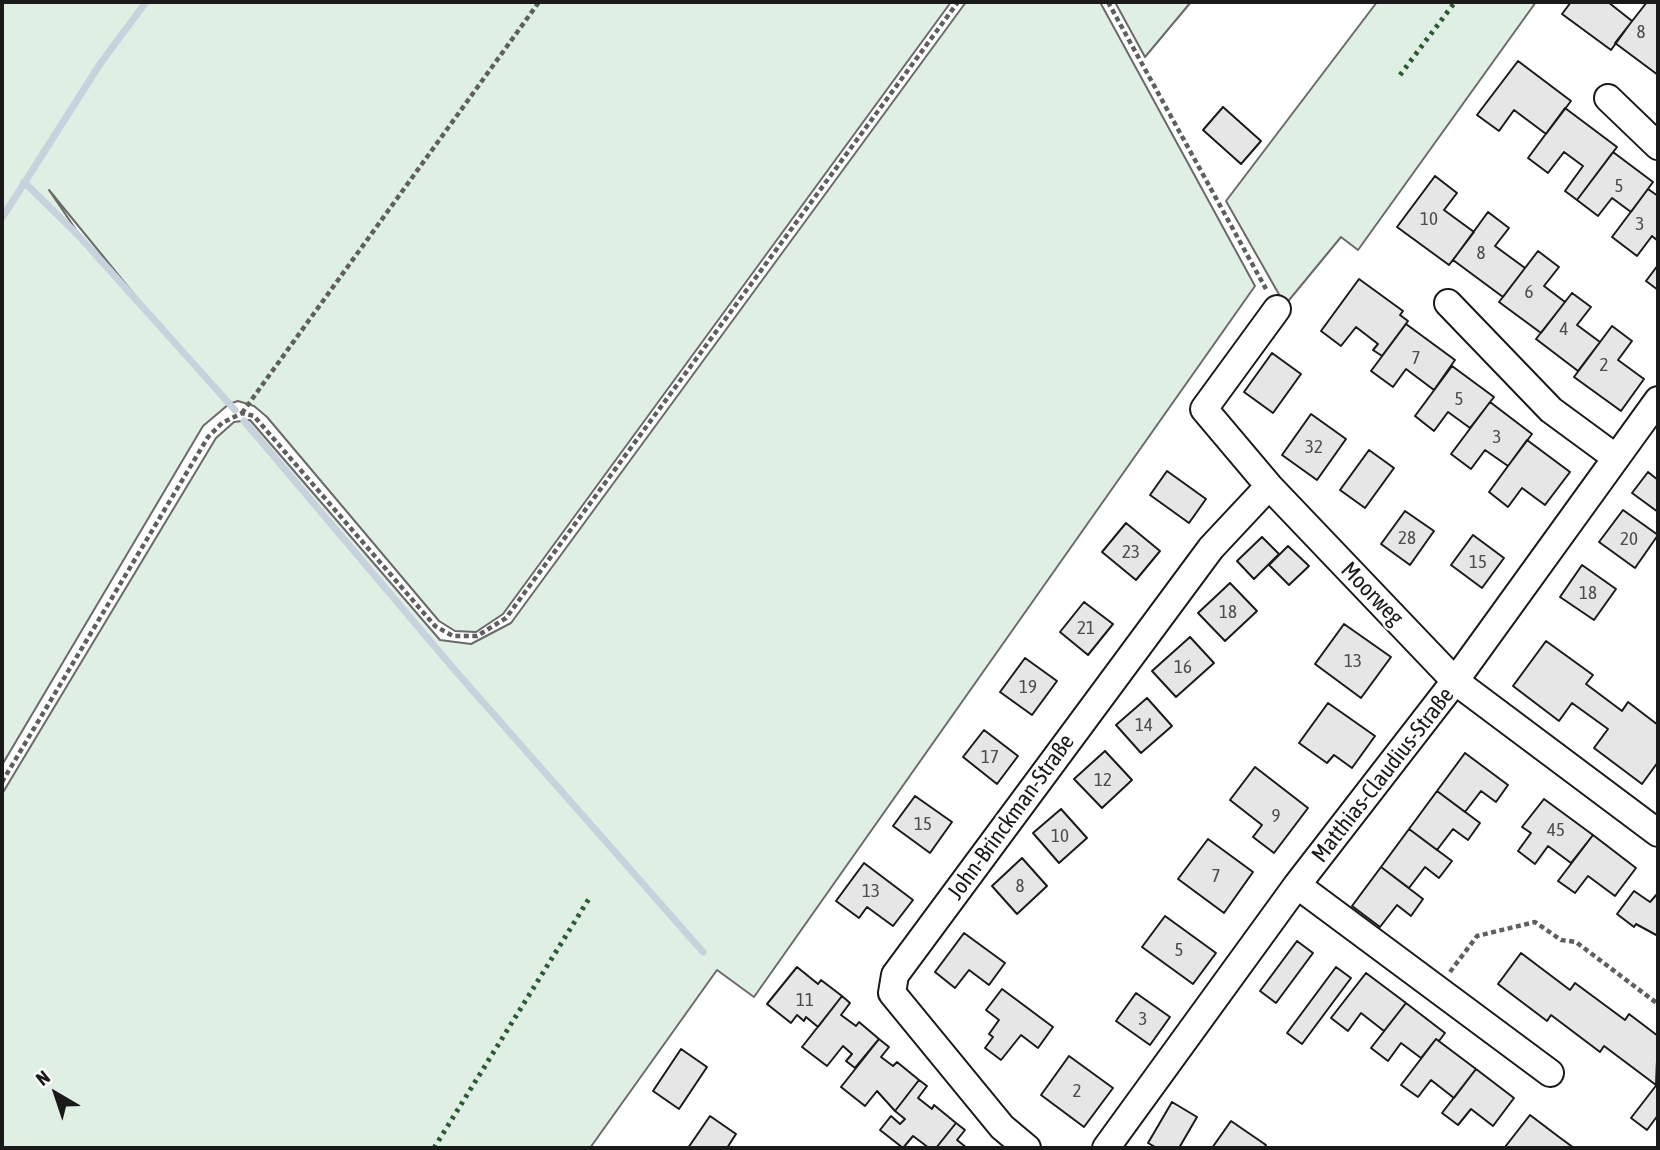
<!DOCTYPE html>
<html>
<head>
<meta charset="utf-8">
<style>
  body { margin:0 }
  #map { position:relative; width:1660px; height:1150px; overflow:hidden; background:#fff; font-family:"Asap Condensed",sans-serif }
  canvas { display:block }
  .frame { position:absolute; inset:0; border:4px solid #1a1a1a; pointer-events:none }
  .north { position:absolute; left:21px; top:1059px; width:70px; height:70px; -webkit-text-stroke:5px #fff; paint-order:stroke; rotate:321deg; font-size:19px; font-weight:700; line-height:28px; text-align:center; color:#1a1a1a }
  .north::after { content:''; display:block; margin:auto; width:24px; height:32px; background:#1a1a1a; clip-path:polygon(50% 0,100% 100%,50% 72%,0 100%) }
</style>
</head>
<body>
<div id="map">
<canvas width="1660" height="1150"></canvas>
<div class="frame"></div>
<div class="north">N</div>
</div>
<script>
const ctx = document.querySelector('canvas').getContext('2d');
ctx.lineJoin = 'round';
function paint(path, color) { ctx.fillStyle = color; ctx.fill(path, 'evenodd'); }
const poly = rows => new Path2D(rows.map(r => 'M' + r).join(''));
function strokePath(path, color, width, dash) { ctx.strokeStyle = color; ctx.lineWidth = width; ctx.lineCap = dash ? 'butt' : 'round'; ctx.setLineDash(dash || []); ctx.stroke(path); }
function write(font, color, halo, rows, align = 'center') {
  ctx.font = font + ' "Asap Condensed",sans-serif'; ctx.lineWidth = 5; ctx.setLineDash([]); ctx.textBaseline = 'middle'; ctx.strokeStyle = halo; ctx.fillStyle = color; for (const [text, x, y, turn = 0] of rows) {
    ctx.save(); ctx.translate(x, y); ctx.rotate((+turn || 0) * Math.PI / 180); ctx.textAlign = isNaN(turn) ? turn : align; if (halo) ctx.strokeText(text, 0, 0); ctx.fillText(text, 0, 0); ctx.restore();
  }
}
const green = poly([
  [2,2,951,2,503,614,476,632,455,631,439,621,267,417,254,406,238,401,229,404,203,426,2,765,2,2],
  [49,190,146,309,146,310,83,240,49,190],
  [966,2,1100,2,1255,286,754,997,717,970,590,1148,2,1148,2,794,216,438,234,422,250,420,440,640,471,644,511,623,966,2],
  [1115,2,1191,2,1145,57,1115,2],
  [1377,2,1536,2,1358,250,1341,237,1285,305,1226,201,1377,2]
]);
const stream = poly([
  [24,182,78,235,235,410],
  [2,218,100,64,146,2],
  [244,421,453,668,703,952]
]);
const building = poly([
  [1571,2,1608,2,1632,21,1611,50,1562,14,1571,2],
  [1647,2,1658,3,1658,75,1615,43,1647,2],
  [1518,61,1571,101,1546,134,1514,110,1499,131,1477,115,1518,61],
  [1223,107,1261,141,1241,164,1203,130,1223,107],
  [1565,108,1617,147,1577,200,1565,191,1583,166,1564,152,1548,173,1528,158,1565,108],
  [1613,152,1653,182,1631,212,1612,198,1598,216,1577,200,1613,152],
  [1435,176,1457,193,1444,210,1474,232,1449,265,1397,227,1435,176],
  [1648,189,1658,196,1658,241,1652,236,1637,256,1612,237,1648,189],
  [1488,212,1509,228,1495,246,1525,268,1503,297,1453,260,1488,212],
  [1538,251,1559,267,1544,286,1565,302,1541,333,1499,302,1538,251],
  [1658,265,1658,290,1646,281,1658,265],
  [1359,279,1403,311,1400,315,1408,321,1382,356,1373,350,1378,344,1356,327,1341,346,1321,331,1359,279],
  [1572,293,1591,307,1577,325,1600,342,1578,371,1536,339,1572,293],
  [1406,324,1455,360,1434,390,1406,369,1393,387,1371,371,1406,324],
  [1612,326,1632,341,1618,360,1644,379,1621,411,1574,377,1612,326],
  [1272,353,1301,374,1273,413,1244,392,1272,353],
  [1452,366,1494,397,1470,428,1448,412,1434,431,1415,416,1452,366],
  [1490,402,1532,434,1508,466,1485,450,1471,469,1451,454,1490,402],
  [1311,414,1346,439,1317,480,1282,455,1311,414],
  [1527,440,1570,472,1545,505,1522,488,1508,507,1489,492,1527,440],
  [1369,450,1394,468,1365,508,1340,490,1369,450],
  [1167,471,1206,499,1189,523,1150,495,1167,471],
  [1648,472,1658,480,1658,512,1632,493,1648,472],
  [1623,510,1658,535,1635,568,1599,542,1623,510],
  [1405,511,1434,531,1410,565,1381,544,1405,511],
  [1126,523,1160,551,1136,580,1102,552,1126,523],
  [1473,535,1504,558,1482,588,1451,565,1473,535],
  [1262,537,1279,554,1254,579,1237,561,1262,537],
  [1288,546,1309,566,1289,585,1269,565,1288,546],
  [1582,565,1616,589,1594,620,1560,597,1582,565],
  [1230,583,1257,611,1225,641,1198,613,1230,583],
  [1084,602,1113,624,1088,655,1060,632,1084,602],
  [1344,624,1391,657,1361,698,1315,664,1344,624],
  [1190,637,1214,663,1176,697,1152,671,1190,637],
  [1546,641,1593,675,1586,684,1622,711,1628,702,1658,725,1658,762,1642,784,1594,748,1608,729,1572,703,1559,721,1513,686,1546,641],
  [1025,658,1057,681,1032,715,1000,692,1025,658],
  [1147,698,1172,726,1141,753,1116,725,1147,698],
  [1328,703,1375,736,1352,768,1334,755,1327,763,1299,743,1328,703],
  [984,730,1018,756,997,784,963,757,984,730],
  [1105,751,1132,780,1102,808,1074,779,1105,751],
  [1465,753,1508,785,1496,802,1481,791,1465,812,1437,791,1465,753],
  [1255,767,1308,808,1274,853,1253,837,1262,825,1230,800,1255,767],
  [1437,791,1480,823,1468,840,1453,829,1437,850,1409,829,1437,791],
  [915,796,952,822,930,853,893,826,915,796],
  [1544,799,1593,835,1571,863,1548,846,1535,864,1518,851,1531,833,1522,827,1544,799],
  [1061,809,1087,838,1059,863,1033,833,1061,809],
  [1409,829,1452,861,1439,878,1425,867,1409,888,1381,867,1409,829],
  [1593,835,1636,868,1615,896,1588,876,1575,893,1558,881,1593,835],
  [1208,839,1253,872,1224,913,1178,879,1208,839],
  [1022,858,1047,886,1017,914,992,886,1022,858],
  [864,863,913,900,893,926,867,907,859,918,836,901,864,863],
  [1381,867,1423,899,1411,916,1397,905,1380,927,1352,906,1381,867],
  [1634,891,1650,902,1658,893,1658,936,1636,924,1634,927,1617,914,1634,891],
  [1165,916,1216,953,1193,984,1142,947,1165,916],
  [964,933,1005,963,989,985,969,970,955,988,935,972,964,933],
  [1297,941,1313,953,1276,1003,1260,991,1297,941],
  [1521,953,1570,990,1575,983,1625,1020,1629,1014,1658,1036,1656,1085,1604,1046,1600,1052,1551,1015,1547,1021,1498,984,1521,953],
  [797,967,818,984,821,980,842,996,818,1027,806,1017,804,1021,797,1015,791,1023,767,1004,797,967],
  [1336,967,1351,978,1302,1044,1287,1033,1336,967],
  [1366,973,1406,1003,1384,1031,1361,1013,1348,1031,1331,1018,1366,973],
  [1002,989,1053,1027,1038,1048,1021,1035,1001,1060,985,1048,993,1037,989,1034,999,1020,986,1010,1002,989],
  [1136,993,1170,1017,1150,1045,1116,1021,1136,993],
  [842,996,850,1003,841,1015,856,1026,859,1022,879,1039,855,1068,846,1061,852,1054,843,1046,827,1066,802,1047,842,996],
  [1406,1003,1445,1033,1439,1041,1436,1039,1421,1058,1401,1043,1388,1061,1371,1048,1406,1003],
  [879,1039,889,1047,881,1057,893,1066,897,1062,919,1080,895,1111,877,1091,865,1106,841,1087,879,1039],
  [1436,1039,1476,1069,1454,1098,1431,1080,1418,1097,1401,1085,1436,1039],
  [681,1049,707,1067,679,1109,653,1091,681,1049],
  [1069,1056,1113,1088,1084,1127,1041,1095,1069,1056],
  [1476,1069,1514,1098,1493,1126,1471,1109,1458,1125,1442,1113,1476,1069],
  [919,1080,927,1086,918,1098,932,1109,934,1105,956,1123,936,1148,929,1148,913,1136,903,1148,880,1130,891,1116,900,1124,905,1119,895,1111,919,1080],
  [1658,1083,1658,1115,1647,1130,1631,1118,1658,1083],
  [1172,1102,1197,1117,1179,1148,1157,1148,1148,1143,1172,1102],
  [1530,1115,1559,1137,1574,1148,1505,1147,1530,1115],
  [710,1116,736,1134,727,1148,688,1148,710,1116],
  [1231,1121,1266,1145,1264,1148,1212,1148,1231,1121],
  [956,1123,965,1130,957,1140,967,1148,936,1148,956,1123]
]);
const path = poly([
  [1108,2,1266,289],
  [242,413,539,2],
  [2,782,208,437,222,423,242,413,254,416,435,626,453,636,477,636,506,618,958,2],
  [1450,972,1477,936,1535,922,1561,940,1576,942,1658,1004]
]);
const minor = poly([
  [1608,98,1658,146],
  [1448,303,1551,410,1615,457],
  [1277,309,1204,409,1269,486,1455,681,1658,833],
  [1297,885,1550,1073],
  [1027,1148,1002,1127,892,993,895,975,1211,548,1269,486],
  [1106,1148,1297,885,1455,681,1658,400]
]);
const hedge = poly([
  [1400,75,1455,2],
  [434,1148,590,897]
]);
const numberNames = [
  ["8",1641,32],
  ["5",1619,186],
  ["10",1429,219],
  ["3",1640,224],
  ["8",1481,253],
  ["6",1529,292],
  ["4",1564,329],
  ["7",1416,358],
  ["2",1604,365],
  ["5",1459,399],
  ["3",1497,437],
  ["32",1314,447],
  ["28",1407,538],
  ["20",1629,539],
  ["23",1131,552],
  ["15",1478,562],
  ["18",1588,593],
  ["18",1228,612],
  ["21",1086,628],
  ["13",1353,661],
  ["16",1183,667],
  ["19",1028,687],
  ["14",1144,725],
  ["17",990,757],
  ["12",1103,780],
  ["9",1276,816],
  ["15",923,824],
  ["45",1556,830],
  ["10",1060,836],
  ["7",1216,876],
  ["8",1020,886],
  ["13",871,891],
  ["5",1179,950],
  ["11",805,1000],
  ["3",1143,1019],
  ["2",1077,1091]
];
const streetNames = [
  ["Moorweg",1372,594,46],
  ["Matthias-Claudius-Straße",1383,775,-52],
  ["John-Brinckman-Straße",1011,817,-54]
];
paint(green, '#e0efe3');
strokePath(green, '#6a6a6a', 2);
strokePath(stream, '#c6d2dc', 7);
paint(building, '#e6e6e6');
strokePath(building, '#1a1a1a', 2);
strokePath(minor, '#1a1a1a', 30);
strokePath(path, '#5f5f5f', 4.5, [5, 3.5]);
strokePath(minor, '#fff', 26);
strokePath(hedge, '#2b5a34', 5, [3.5, 5]);
write('19px', '#4d4d4d', null, numberNames);
write('23px', '#1a1a1a', '#fff', streetNames);
</script>
</body>
</html>
